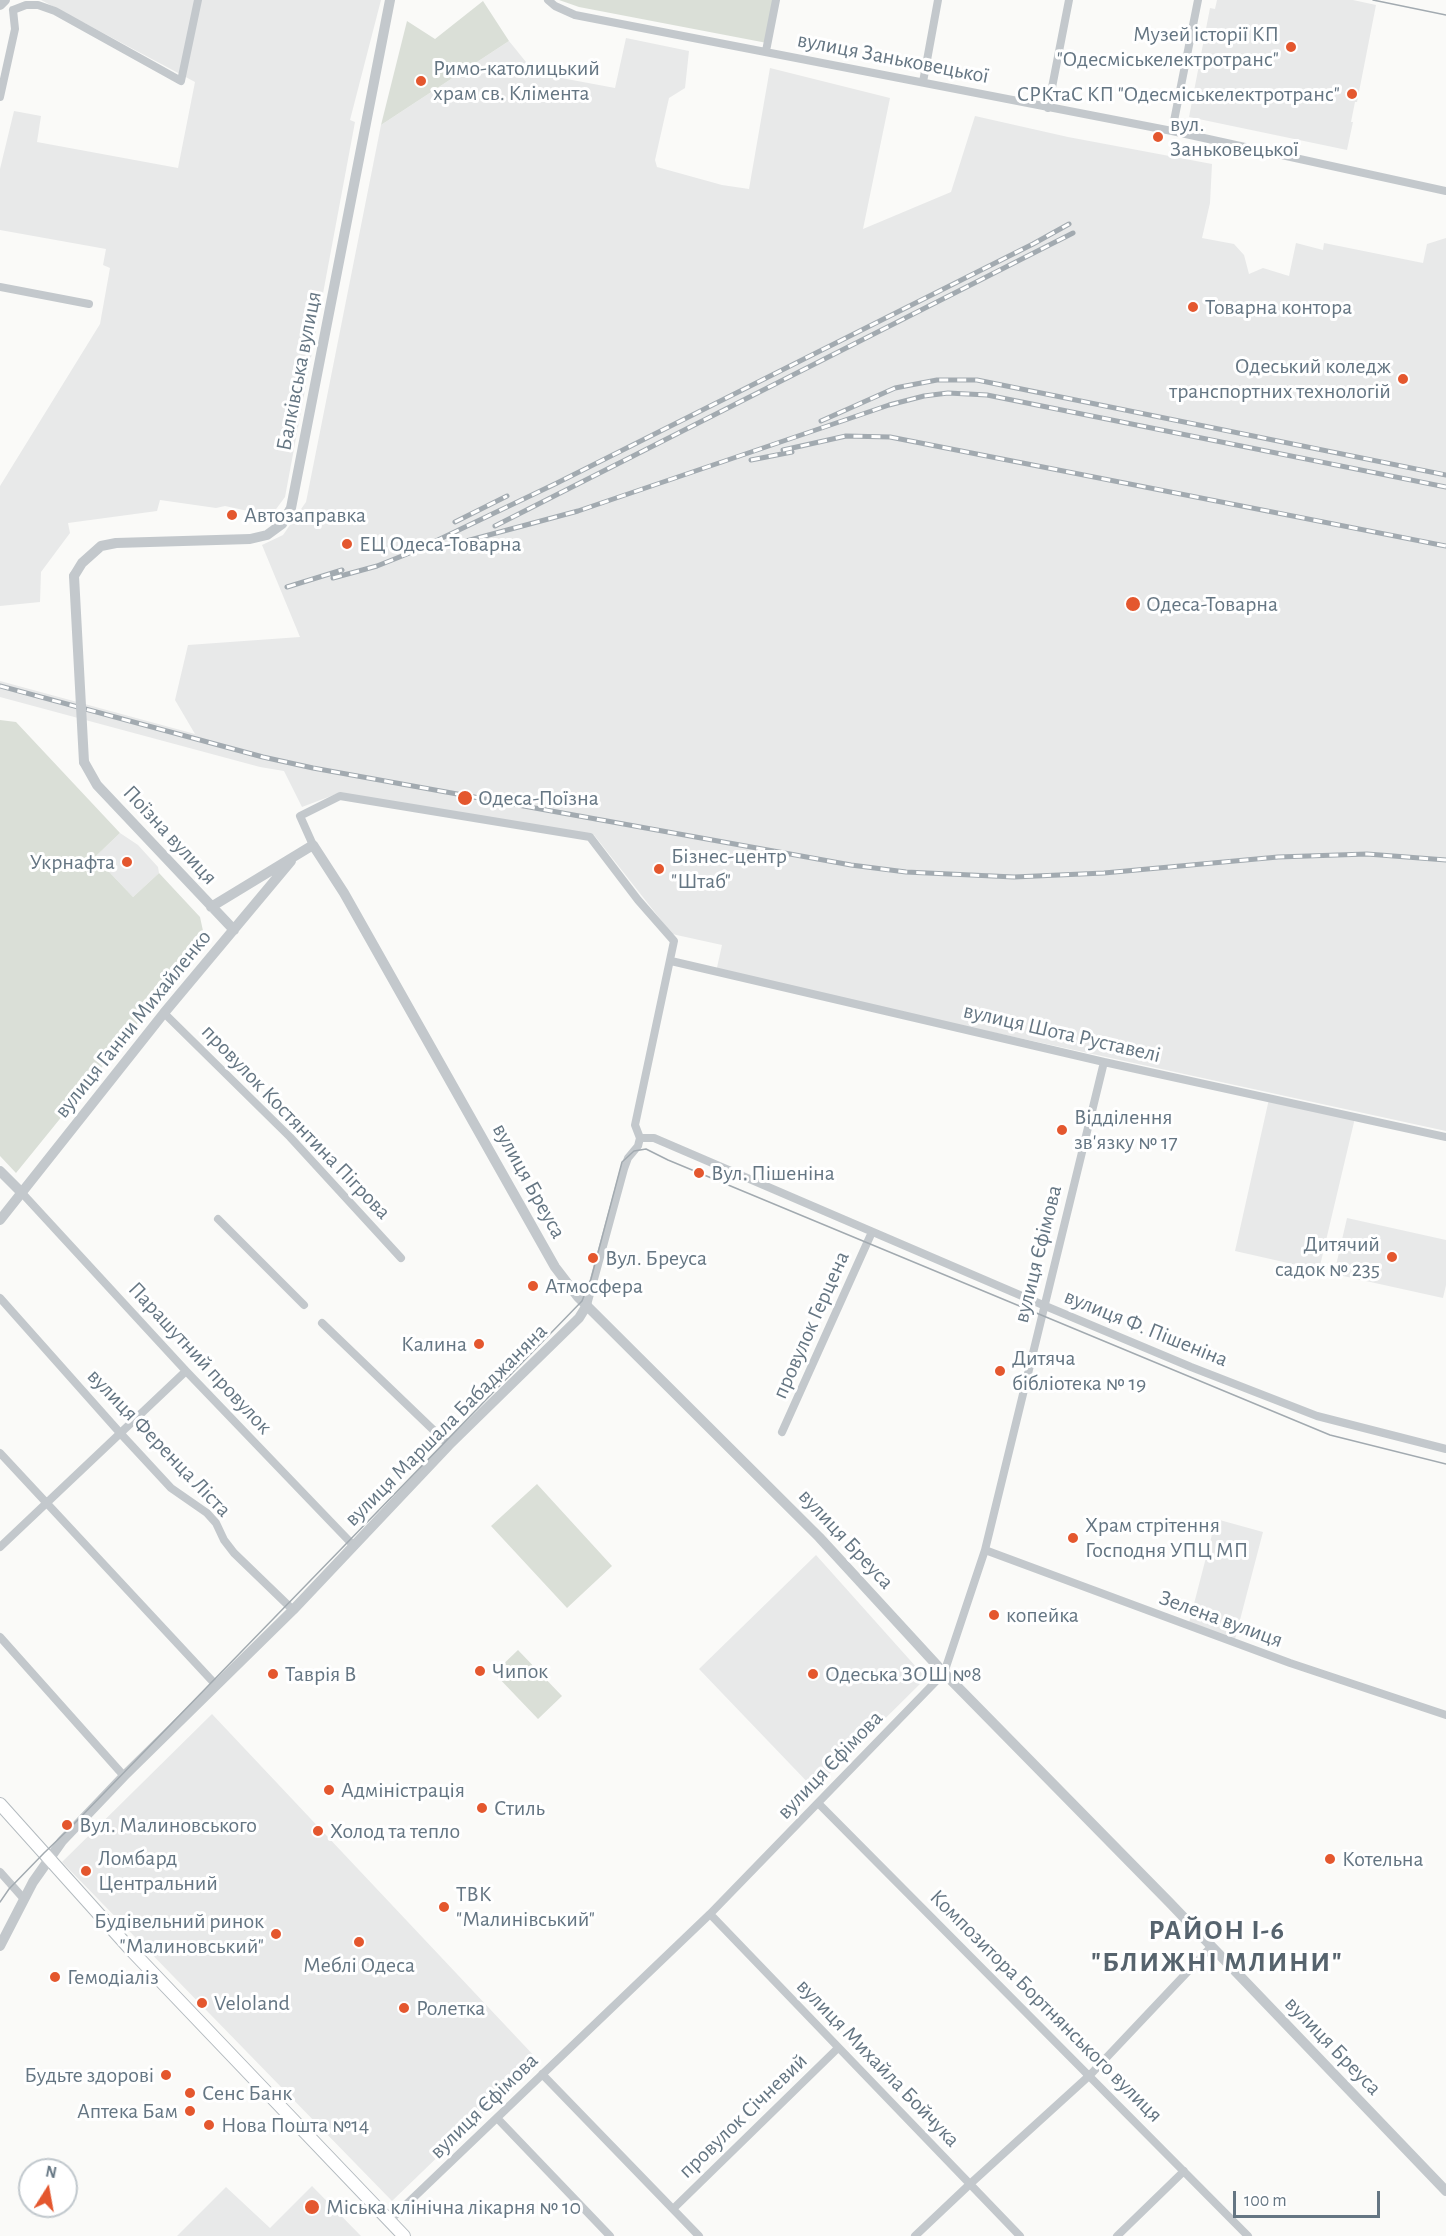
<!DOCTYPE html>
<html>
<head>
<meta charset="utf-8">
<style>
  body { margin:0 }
  #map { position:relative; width:1446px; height:2236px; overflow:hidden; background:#fafaf8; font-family:"Alegreya Sans",sans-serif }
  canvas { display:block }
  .north { position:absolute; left:18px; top:2158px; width:60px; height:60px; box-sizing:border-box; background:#fff; border:2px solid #c1c8cd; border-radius:50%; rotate:11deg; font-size:16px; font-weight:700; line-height:24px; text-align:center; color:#657683 }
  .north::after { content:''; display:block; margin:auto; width:21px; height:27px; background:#e4572e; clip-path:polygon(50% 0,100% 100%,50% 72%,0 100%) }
  .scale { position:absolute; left:1233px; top:2191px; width:147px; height:27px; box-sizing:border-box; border:3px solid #657683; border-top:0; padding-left:8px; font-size:18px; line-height:21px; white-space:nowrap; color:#657683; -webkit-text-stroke:4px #fff; paint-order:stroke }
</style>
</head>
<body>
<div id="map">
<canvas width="1446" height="2236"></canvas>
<div class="north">N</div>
<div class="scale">100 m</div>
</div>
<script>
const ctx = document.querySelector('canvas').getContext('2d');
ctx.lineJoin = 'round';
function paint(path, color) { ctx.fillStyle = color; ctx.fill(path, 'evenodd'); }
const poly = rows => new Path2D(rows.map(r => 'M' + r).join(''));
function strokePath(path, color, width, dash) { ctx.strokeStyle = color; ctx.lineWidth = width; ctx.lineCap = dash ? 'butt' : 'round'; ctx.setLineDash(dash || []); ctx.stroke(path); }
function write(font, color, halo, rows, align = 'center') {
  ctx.font = font + ' "Alegreya Sans",sans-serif'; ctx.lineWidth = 6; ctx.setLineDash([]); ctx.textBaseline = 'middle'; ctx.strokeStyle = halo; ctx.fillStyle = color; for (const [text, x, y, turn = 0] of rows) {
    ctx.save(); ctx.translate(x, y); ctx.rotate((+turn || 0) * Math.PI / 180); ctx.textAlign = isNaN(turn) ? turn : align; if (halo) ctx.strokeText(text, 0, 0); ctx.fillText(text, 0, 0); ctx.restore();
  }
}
const built = poly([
  [41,0,381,0,350,120,355,122,285,497,271,516,225,506,216,508,160,500,157,511,68,523,70,533,41,572,40,602,0,606,0,486,100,324,110,268,103,265,106,249,0,230,0,169,14,111,41,116,37,142,178,168,195,82],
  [1217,0,1353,0,1376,5,1357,102,1355,102,1351,122,1353,122,1347,150,1189,117,1210,8,1215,9],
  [626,38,689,51,685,88,669,98,655,160,657,167,722,185,749,189,770,68,890,98,863,229,951,192,975,116,1068,137,1212,164,1210,203,1202,238,1234,244,1244,255,1249,274,1263,268,1289,276,1296,243,1323,250,1324,243,1423,263,1427,244,1446,238,1446,1131,716,972,722,945,672,934,594,835,339,793,302,807,284,771,260,767,0,697,0,681,195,734,175,700,188,645,300,637,262,545,283,535,306,502,381,125,509,41,526,62,524,71,615,88],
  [120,833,138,845,158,867,159,873,133,897,95,857],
  [1269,1099,1355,1118,1319,1270,1235,1251],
  [1347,1218,1446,1240,1446,1285,1443,1298,1334,1274],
  [1216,1519,1263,1532,1235,1639,1189,1623],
  [816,1555,926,1678,814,1789,699,1669],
  [212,1714,538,2060,392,2201,62,1862],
  [312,2186,361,2236,177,2236,226,2187,270,2228]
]);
const green = poly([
  [559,0,774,0,767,43,579,7],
  [483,1,509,41,381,125,407,21,435,39],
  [0,720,16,722,120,833,95,857,133,897,159,873,200,917,205,940,16,1173,0,1156],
  [537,1484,612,1566,567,1608,491,1526],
  [518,1650,562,1696,538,1719,494,1673]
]);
const minor = poly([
  [548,0,555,6,575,15,1172,131,1446,191],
  [13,10,26,5,38,5,55,11,181,81,198,0],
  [766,51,776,0],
  [923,82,938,0],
  [0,97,15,29,13,10],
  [1048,108,1069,0],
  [1172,131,1198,0],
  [0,287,89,304],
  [313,845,300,816,340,796,590,837,638,900,674,941,635,1125,640,1138,638,1146,628,1158,624,1169,587,1305],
  [671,961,1104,1062,1446,1137],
  [164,1013,290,1137,401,1258],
  [640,1138,654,1138,1043,1305,1191,1367,1317,1416,1446,1449],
  [22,1193,186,1371,354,1546],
  [218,1219,304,1305],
  [0,1298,121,1434,171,1488,207,1513,216,1523,224,1540,234,1553,293,1610],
  [322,1323,449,1445],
  [782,1432,872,1232],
  [0,1453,216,1685],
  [0,1547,186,1371],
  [985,1550,1290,1663,1446,1715],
  [0,1637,124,1776],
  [818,1803,1248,2236],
  [0,1872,24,1899],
  [710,1914,1020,2236],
  [542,2074,699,2236],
  [497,2118,610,2236],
  [673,2209,838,2048],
  [389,2221,710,1914,944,1673,985,1550,1104,1062],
  [915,2236,970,2184,1090,2075,1211,1947],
  [1117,2236,1184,2171]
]);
const tertiary = poly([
  [0,5,5,0],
  [74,576,82,563,101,546,116,543,250,539,267,535,282,524,291,508,390,0],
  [84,762,97,785,234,930],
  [211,907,313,845,344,893,555,1267,578,1297,819,1537,944,1673,1169,1902,1446,2191],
  [0,1171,22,1193],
  [0,1220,164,1013,291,861],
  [0,1946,33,1882,62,1841,124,1776,293,1610,449,1445,579,1318,587,1305]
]);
const secondary = poly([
  [0,1804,131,1950,404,2236]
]);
const tram = poly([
  [1373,0,1446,15],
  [0,1902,9,1889,44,1853,71,1827,582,1301,591,1279,622,1162,634,1151,646,1149,668,1160,1330,1435,1446,1464]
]);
const rail = poly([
  [821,421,895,388,937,380,977,380,1446,475],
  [783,450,846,436,890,437,1446,546],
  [751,460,792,452],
  [455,522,507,496],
  [495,526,1073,233],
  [444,547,578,511,889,405,924,396,948,393,987,395,1446,487],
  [333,578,377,566,417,550,557,483,1033,244,1069,224],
  [287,587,342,570],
  [0,686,263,757,313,768,851,865,906,872,1014,877,1104,873,1278,857,1367,854,1446,860]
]);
const tertiaryBridge = poly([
  [74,576,84,762]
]);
const markers = [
  [1291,47,6,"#e4572e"],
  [421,81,6,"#e4572e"],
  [1352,94,6,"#e4572e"],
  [1158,137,6,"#e4572e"],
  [1193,307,6,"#e4572e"],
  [1403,379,6,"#e4572e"],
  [232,515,6,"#e4572e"],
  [347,544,6,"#e4572e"],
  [1133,604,8,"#e4572e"],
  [465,798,8,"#e4572e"],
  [127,862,6,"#e4572e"],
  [659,869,6,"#e4572e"],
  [1062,1130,6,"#e4572e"],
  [699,1173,6,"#e4572e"],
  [1392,1257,6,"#e4572e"],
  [593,1258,6,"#e4572e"],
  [533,1286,6,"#e4572e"],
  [479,1344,6,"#e4572e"],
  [1000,1371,6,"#e4572e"],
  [1073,1538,6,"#e4572e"],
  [994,1615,6,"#e4572e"],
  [480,1671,6,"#e4572e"],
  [273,1674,6,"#e4572e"],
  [813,1674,6,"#e4572e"],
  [329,1790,6,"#e4572e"],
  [482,1808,6,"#e4572e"],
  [67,1825,6,"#e4572e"],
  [318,1831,6,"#e4572e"],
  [1330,1859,6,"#e4572e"],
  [86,1871,6,"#e4572e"],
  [444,1907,6,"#e4572e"],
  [276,1934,6,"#e4572e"],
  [359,1942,6,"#e4572e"],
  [55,1977,6,"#e4572e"],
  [202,2003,6,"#e4572e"],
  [404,2008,6,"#e4572e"],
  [166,2075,6,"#e4572e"],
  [190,2093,6,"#e4572e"],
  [190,2111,6,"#e4572e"],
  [209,2125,6,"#e4572e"],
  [312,2207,8,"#e4572e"]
];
const poiNames = [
  ["Музей історії КП",1279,34,"right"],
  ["\"Одесміськелектротранс\"",1279,59,"right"],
  ["Римо-католицький",433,68],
  ["храм св. Клімента",433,93],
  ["СРКтаС КП \"Одесміськелектротранс\"",1340,94,"right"],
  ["вул.",1170,124],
  ["Заньковецької",1170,149],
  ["Товарна контора",1205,307],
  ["Одеський коледж",1391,366,"right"],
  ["транспортних технологій",1391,391,"right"],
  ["Автозаправка",244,515],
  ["ЕЦ Одеса-Товарна",359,544],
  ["Одеса-Товарна",1146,604],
  ["Одеса-Поїзна",478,798],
  ["Бізнес-центр",671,856],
  ["\"Штаб\"",671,881],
  ["Укрнафта",115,862,"right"],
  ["Відділення",1074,1117],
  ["зв'язку № 17",1074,1142],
  ["Вул. Пішеніна",711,1173],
  ["Дитячий",1380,1244,"right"],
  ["садок № 235",1380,1269,"right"],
  ["Вул. Бреуса",605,1258],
  ["Атмосфера",545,1286],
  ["Калина",467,1344,"right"],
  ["Дитяча",1012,1358],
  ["бібліотека № 19",1012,1383],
  ["Храм стрітення",1085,1525],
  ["Господня УПЦ МП",1085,1550],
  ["копейка",1006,1615],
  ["Чипок",492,1671],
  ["Таврія В",285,1674],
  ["Одеська ЗОШ №8",825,1674],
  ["Адміністрація",341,1790],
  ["Стиль",494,1808],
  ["Вул. Малиновського",79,1825],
  ["Холод та тепло",330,1831],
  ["Ломбард",98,1858],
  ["Центральний",98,1883],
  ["Котельна",1342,1859],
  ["ТВК",456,1894],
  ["\"Малинівський\"",456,1919],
  ["Будівельний ринок",264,1921,"right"],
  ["\"Малиновський\"",264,1946,"right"],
  ["Меблі Одеса",359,1965,"center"],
  ["Гемодіаліз",67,1977],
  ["Veloland",214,2003],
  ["Ролетка",416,2008],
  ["Будьте здорові",154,2075,"right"],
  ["Сенс Банк",202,2093],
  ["Аптека Бам",178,2111,"right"],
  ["Нова Пошта №14",221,2125],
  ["Міська клінічна лікарня № 10",326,2207]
];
const streetNames = [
  ["вулиця Заньковецької",893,58,11],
  ["Балківська вулиця",299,371,-79],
  ["Поїзна вулиця",170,835,47],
  ["вулиця Ганни Михайленко",133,1024,-51],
  ["вулиця Шота Руставелі",1062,1033,13],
  ["провулок Костянтина Пігрова",296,1122,46],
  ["вулиця Бреуса",529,1181,61],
  ["вулиця Єфімова",1038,1254,-76],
  ["провулок Герцена",811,1325,-66],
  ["вулиця Ф. Пішеніна",1146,1328,22],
  ["Парашутний провулок",200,1358,47],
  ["вулиця Маршала Бабаджаняна",446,1425,-45],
  ["вулиця Ференца Ліста",159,1443,46],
  ["вулиця Бреуса",846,1539,47],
  ["Зелена вулиця",1221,1619,20],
  ["вулиця Єфімова",830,1765,-46],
  ["Композитора Бортнянського вулиця",1046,2006,45],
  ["вулиця Бреуса",1333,2046,46],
  ["вулиця Михайла Бойчука",878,2063,46],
  ["вулиця Єфімова",484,2106,-44],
  ["провулок Січневий",743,2116,-44]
];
const districtNames = [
  ["РАЙОН І-6",1217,1931],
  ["\"БЛИЖНІ МЛИНИ\"",1217,1963]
];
paint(built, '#e8e9e9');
paint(green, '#dadfd7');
strokePath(secondary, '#b3babf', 14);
strokePath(minor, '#c3c8cc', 8);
strokePath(tertiary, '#c3c8cc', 10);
strokePath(secondary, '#fff', 12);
strokePath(tram, '#a2aab0', 1.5);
strokePath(rail, '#a2aab0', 5);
strokePath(rail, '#fff', 3, [9]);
strokePath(tertiaryBridge, '#c3c8cc', 10);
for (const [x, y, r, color] of markers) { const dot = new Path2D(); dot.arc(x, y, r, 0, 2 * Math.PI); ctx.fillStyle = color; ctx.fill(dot); strokePath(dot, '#fff', 2); }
write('22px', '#657683', '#fff', poiNames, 'left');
write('22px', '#657683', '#fff', streetNames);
ctx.letterSpacing = '1.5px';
write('bold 28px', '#57646e', '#fff', districtNames);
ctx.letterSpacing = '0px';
</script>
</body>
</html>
